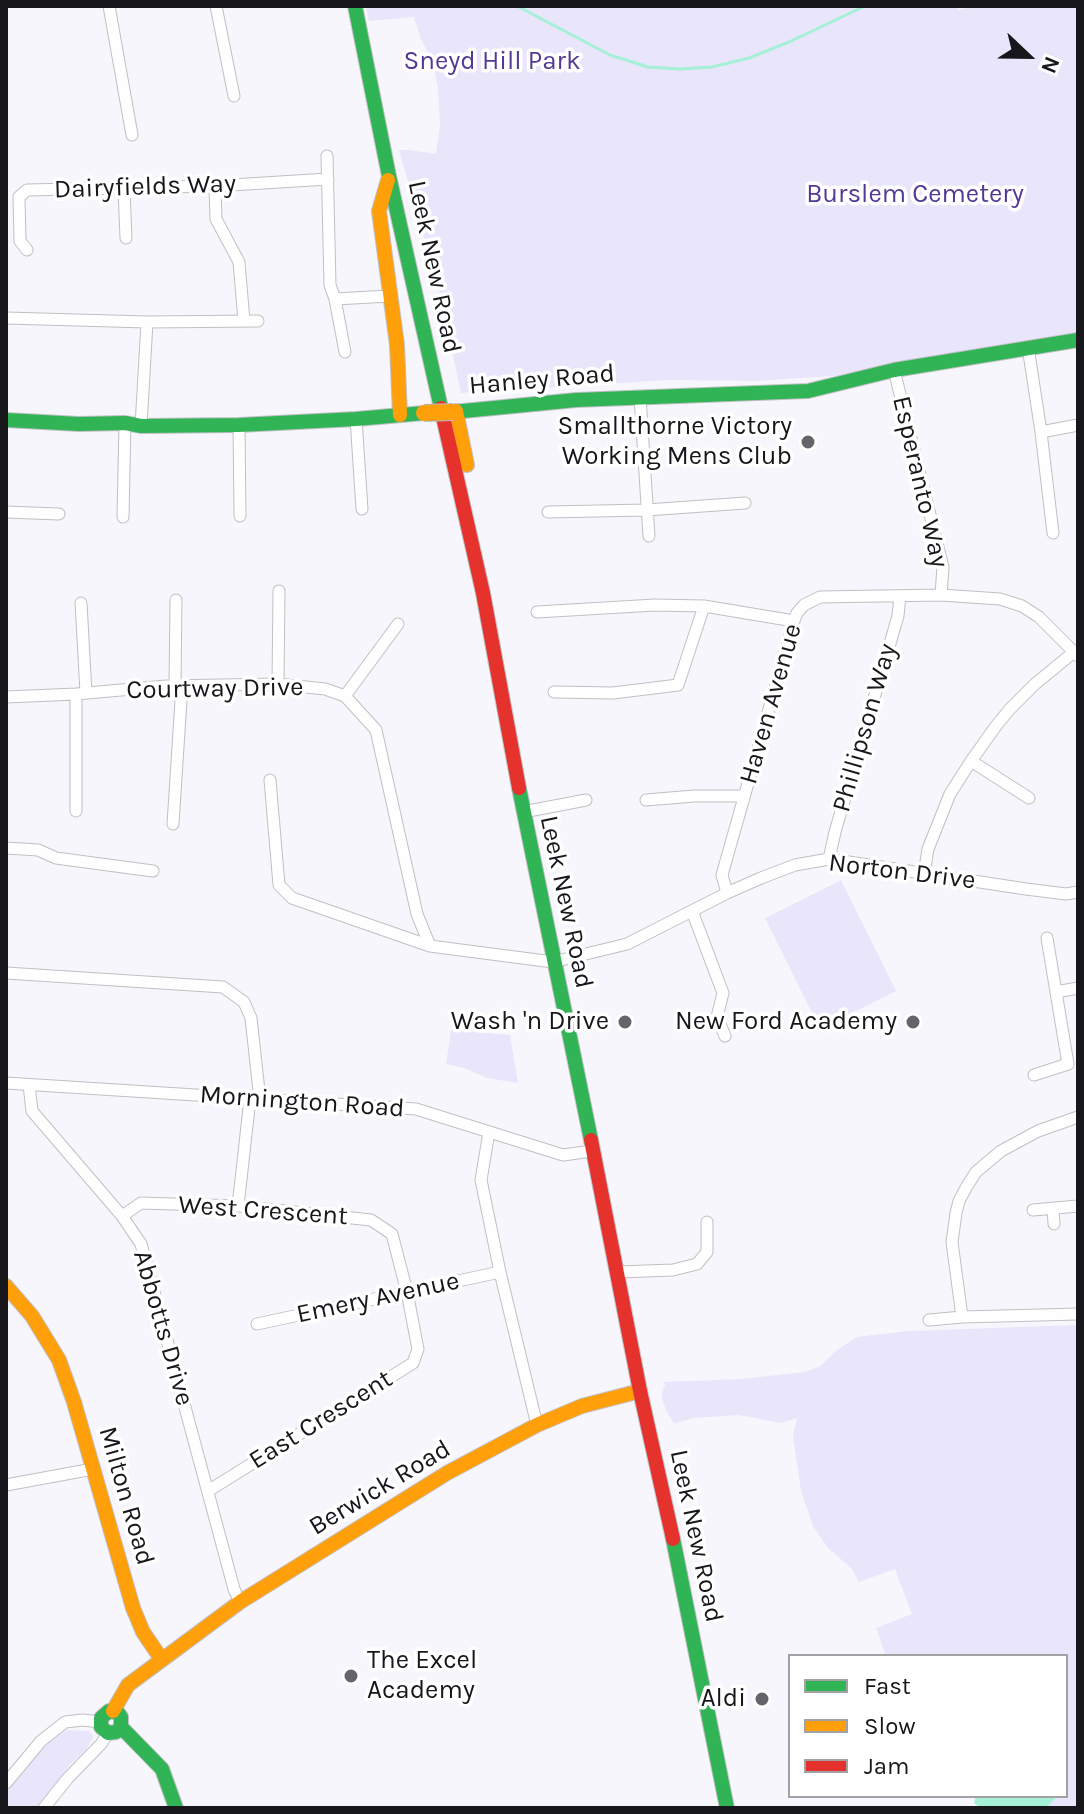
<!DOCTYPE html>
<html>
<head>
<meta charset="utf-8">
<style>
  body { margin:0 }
  #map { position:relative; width:1084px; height:1814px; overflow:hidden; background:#f7f6fc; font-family:Karla,sans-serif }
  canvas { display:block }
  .frame { position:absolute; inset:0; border:8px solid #16161b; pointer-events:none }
  .legend { position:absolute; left:788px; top:1654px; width:280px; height:144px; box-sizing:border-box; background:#fff; border:2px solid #a2a2a4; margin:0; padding:10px 14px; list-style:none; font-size:24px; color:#16161b }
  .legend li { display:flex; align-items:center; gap:16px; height:40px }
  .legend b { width:40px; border:2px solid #a2a2a4 }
  .north { position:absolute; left:988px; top:16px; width:80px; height:80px; -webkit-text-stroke:6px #fff; paint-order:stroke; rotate:112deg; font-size:22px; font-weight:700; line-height:32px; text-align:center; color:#16161b }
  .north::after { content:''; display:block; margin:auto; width:28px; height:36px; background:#16161b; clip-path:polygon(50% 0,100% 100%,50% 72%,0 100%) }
</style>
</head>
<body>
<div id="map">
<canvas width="1084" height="1814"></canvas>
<div class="frame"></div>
<ul class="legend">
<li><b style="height:10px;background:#30b455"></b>Fast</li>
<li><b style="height:10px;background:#ff9f0a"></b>Slow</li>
<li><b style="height:10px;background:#e5322d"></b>Jam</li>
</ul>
<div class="north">N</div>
</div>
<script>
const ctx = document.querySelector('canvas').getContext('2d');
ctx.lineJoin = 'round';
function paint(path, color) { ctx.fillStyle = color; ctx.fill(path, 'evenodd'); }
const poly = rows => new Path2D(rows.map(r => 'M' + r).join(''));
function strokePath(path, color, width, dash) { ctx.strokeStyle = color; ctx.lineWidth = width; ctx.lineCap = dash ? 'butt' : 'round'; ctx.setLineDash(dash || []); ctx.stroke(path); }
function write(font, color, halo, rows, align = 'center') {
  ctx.font = font + ' Karla,sans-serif'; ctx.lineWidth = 7; ctx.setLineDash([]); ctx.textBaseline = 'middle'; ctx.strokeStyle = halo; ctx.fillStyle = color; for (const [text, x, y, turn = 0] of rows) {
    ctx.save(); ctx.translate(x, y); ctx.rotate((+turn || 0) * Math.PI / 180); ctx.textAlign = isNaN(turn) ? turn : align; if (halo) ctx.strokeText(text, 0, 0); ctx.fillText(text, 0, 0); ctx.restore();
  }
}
const green = poly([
  [366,6,956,6,958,10,977,6,1078,6,1078,332,832,376,757,381,669,380,461,393,440,294,399,150,409,150,436,154,440,126,438,89,433,62,421,39,414,17,369,21],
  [841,880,896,991,820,1029,765,918],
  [451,1030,510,1035,518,1083,487,1078,464,1068,446,1064],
  [1078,1325,1078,1808,1046,1808,1058,1796,1066,1796,1066,1656,886,1656,876,1628,912,1614,895,1569,859,1582,852,1569,828,1548,813,1526,801,1491,793,1436,797,1418,781,1423,739,1415,693,1418,674,1424,666,1410,662,1399,662,1392,665,1385,664,1382,742,1379,805,1372,819,1367,837,1350,857,1337,908,1331],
  [67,1730,89,1731,94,1736,85,1751,69,1766,38,1808,6,1808,6,1793,32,1758,54,1737]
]);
const water = poly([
  [976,1796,1058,1796,1046,1808,981,1808,974,1803]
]);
const stream = poly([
  [517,6,610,55,648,67,680,69,712,67,749,58,789,42,865,6]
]);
const street = poly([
  [109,6,132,135],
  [216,6,234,96],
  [327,156,330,285,335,299,345,352],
  [215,186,216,219,239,262,244,321],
  [124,189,126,238],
  [27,250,20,241,19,197,27,190,215,186,328,179],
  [335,299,390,296],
  [6,318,147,322,258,321],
  [1028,347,1041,432,1053,533],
  [894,370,943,567,941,595],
  [640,396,649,536],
  [356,419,362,509],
  [239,425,240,516],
  [141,426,147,322],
  [1041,432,1078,425],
  [6,512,59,514],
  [548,512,647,510,745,503],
  [123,517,125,423],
  [81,603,86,693],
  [537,612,655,605,704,606,794,621],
  [278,684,279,591],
  [175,685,176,600],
  [554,692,613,693,678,685,704,606],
  [76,694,76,811],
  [345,696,398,624],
  [6,697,76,694,166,686,278,684,325,689,345,696,376,730,417,914,430,946],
  [971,761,1029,798],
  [270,780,279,885,292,898,430,946,553,962,627,944,727,893,761,878,795,865,829,859,1026,889,1066,894,1078,892],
  [646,800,694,796,744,796],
  [523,812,586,800],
  [173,824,182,685],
  [6,848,38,850,56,858,153,871],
  [829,859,835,832,898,616,900,596],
  [924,874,928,849,950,794,971,761,996,726,1009,710,1035,684,1074,652],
  [727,893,722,875,794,621,797,613,804,605,820,597,941,595,1000,599,1022,606,1039,617,1078,656],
  [692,911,723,993,717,1017,725,1036],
  [6,973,223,987,244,1002,251,1018,260,1100],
  [1056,992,1078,988],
  [1034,1075,1068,1064,1047,938],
  [6,1083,416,1109,563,1155,592,1151],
  [29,1085,32,1111,122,1216,141,1244,234,1589,240,1602],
  [489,1132,481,1180,500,1272,537,1425],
  [238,1206,250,1099],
  [1053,1208,1054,1224],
  [1033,1210,1078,1206],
  [122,1216,141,1203,238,1206,371,1220,392,1234,407,1292,418,1349,413,1363,208,1491],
  [618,1272,673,1270,697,1264,707,1252,707,1222],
  [962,1317,952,1242,956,1213,959,1201,967,1186,976,1172,1001,1151,1038,1131,1078,1117],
  [929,1320,962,1317,1078,1314],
  [257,1324,500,1272],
  [6,1485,93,1469],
  [6,1783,41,1741,65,1722,83,1720,100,1722],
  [44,1808,68,1778,101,1744,108,1733]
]);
const fast = poly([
  [355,6,389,176,441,408],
  [453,412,576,400,808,391,894,370,1078,340],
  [6,420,79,424,125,423,141,426,239,425,356,419,424,413],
  [519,788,591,1140],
  [673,1539,727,1808],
  [121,1727,116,1732,108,1733,101,1727,101,1718,109,1711,118,1713,121,1717,121,1727,162,1769,176,1808]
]);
const slow = poly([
  [388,180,379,211,397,345,400,415],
  [456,411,467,465],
  [6,1286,32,1316,59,1360,74,1402,133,1608,143,1632,162,1660],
  [113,1711,128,1685,240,1602,447,1473,537,1425,582,1406,640,1391]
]);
const jam = poly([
  [441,408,483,593,519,788],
  [591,1140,640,1391,673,1539]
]);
const slowBridge = poly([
  [424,413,453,412]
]);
const markers = [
  [808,442,8,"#65646a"],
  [625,1022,8,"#65646a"],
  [913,1022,8,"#65646a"],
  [351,1676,8,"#65646a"],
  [762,1699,8,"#65646a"]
];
const parkNames = [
  ["Sneyd Hill Park",492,62],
  ["Burslem Cemetery",915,195]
];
const streetNames = [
  ["Dairyfields Way",145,187,-2],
  ["Leek New Road",434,267,78],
  ["Hanley Road",542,380,-5],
  ["Esperanto Way",920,482,77],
  ["Courtway Drive",215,689,-1],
  ["Haven Avenue",771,704,-74],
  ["Phillipson Way",865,728,-74],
  ["Norton Drive",902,872,7],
  ["Leek New Road",566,902,78],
  ["Mornington Road",302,1102,4],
  ["West Crescent",263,1211,4],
  ["Emery Avenue",378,1298,-12],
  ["Abbotts Drive",163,1328,74],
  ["East Crescent",321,1420,-32],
  ["Berwick Road",380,1488,-31],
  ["Milton Road",126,1496,74],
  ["Leek New Road",696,1536,78]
];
const poiNames = [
  ["Smallthorne Victory",792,427],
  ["Working Mens Club",792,457],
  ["Wash 'n Drive",609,1022],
  ["New Ford Academy",897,1022],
  ["The Excel",367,1661,"left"],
  ["Academy",367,1691,"left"],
  ["Aldi",746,1699]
];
paint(green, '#e9e6fb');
paint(water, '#a5f0d7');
strokePath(stream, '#a5f0d7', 3);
strokePath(street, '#c0c0c4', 13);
strokePath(fast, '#c0c0c4', 16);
strokePath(slow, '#c0c0c4', 16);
strokePath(jam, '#c0c0c4', 16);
strokePath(street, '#fefeff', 11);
strokePath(fast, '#30b455', 14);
strokePath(slow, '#ff9f0a', 14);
strokePath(jam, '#e5322d', 14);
strokePath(slowBridge, '#b8b6c3', 18, []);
strokePath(slowBridge, '#ff9f0a', 16);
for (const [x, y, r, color] of markers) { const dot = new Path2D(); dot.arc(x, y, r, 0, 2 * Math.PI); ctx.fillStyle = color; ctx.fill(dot); strokePath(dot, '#fff', 3); }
write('26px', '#523995', '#fff', parkNames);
write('26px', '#16161b', '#fff', streetNames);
write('26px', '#16161b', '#fff', poiNames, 'right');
</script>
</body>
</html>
